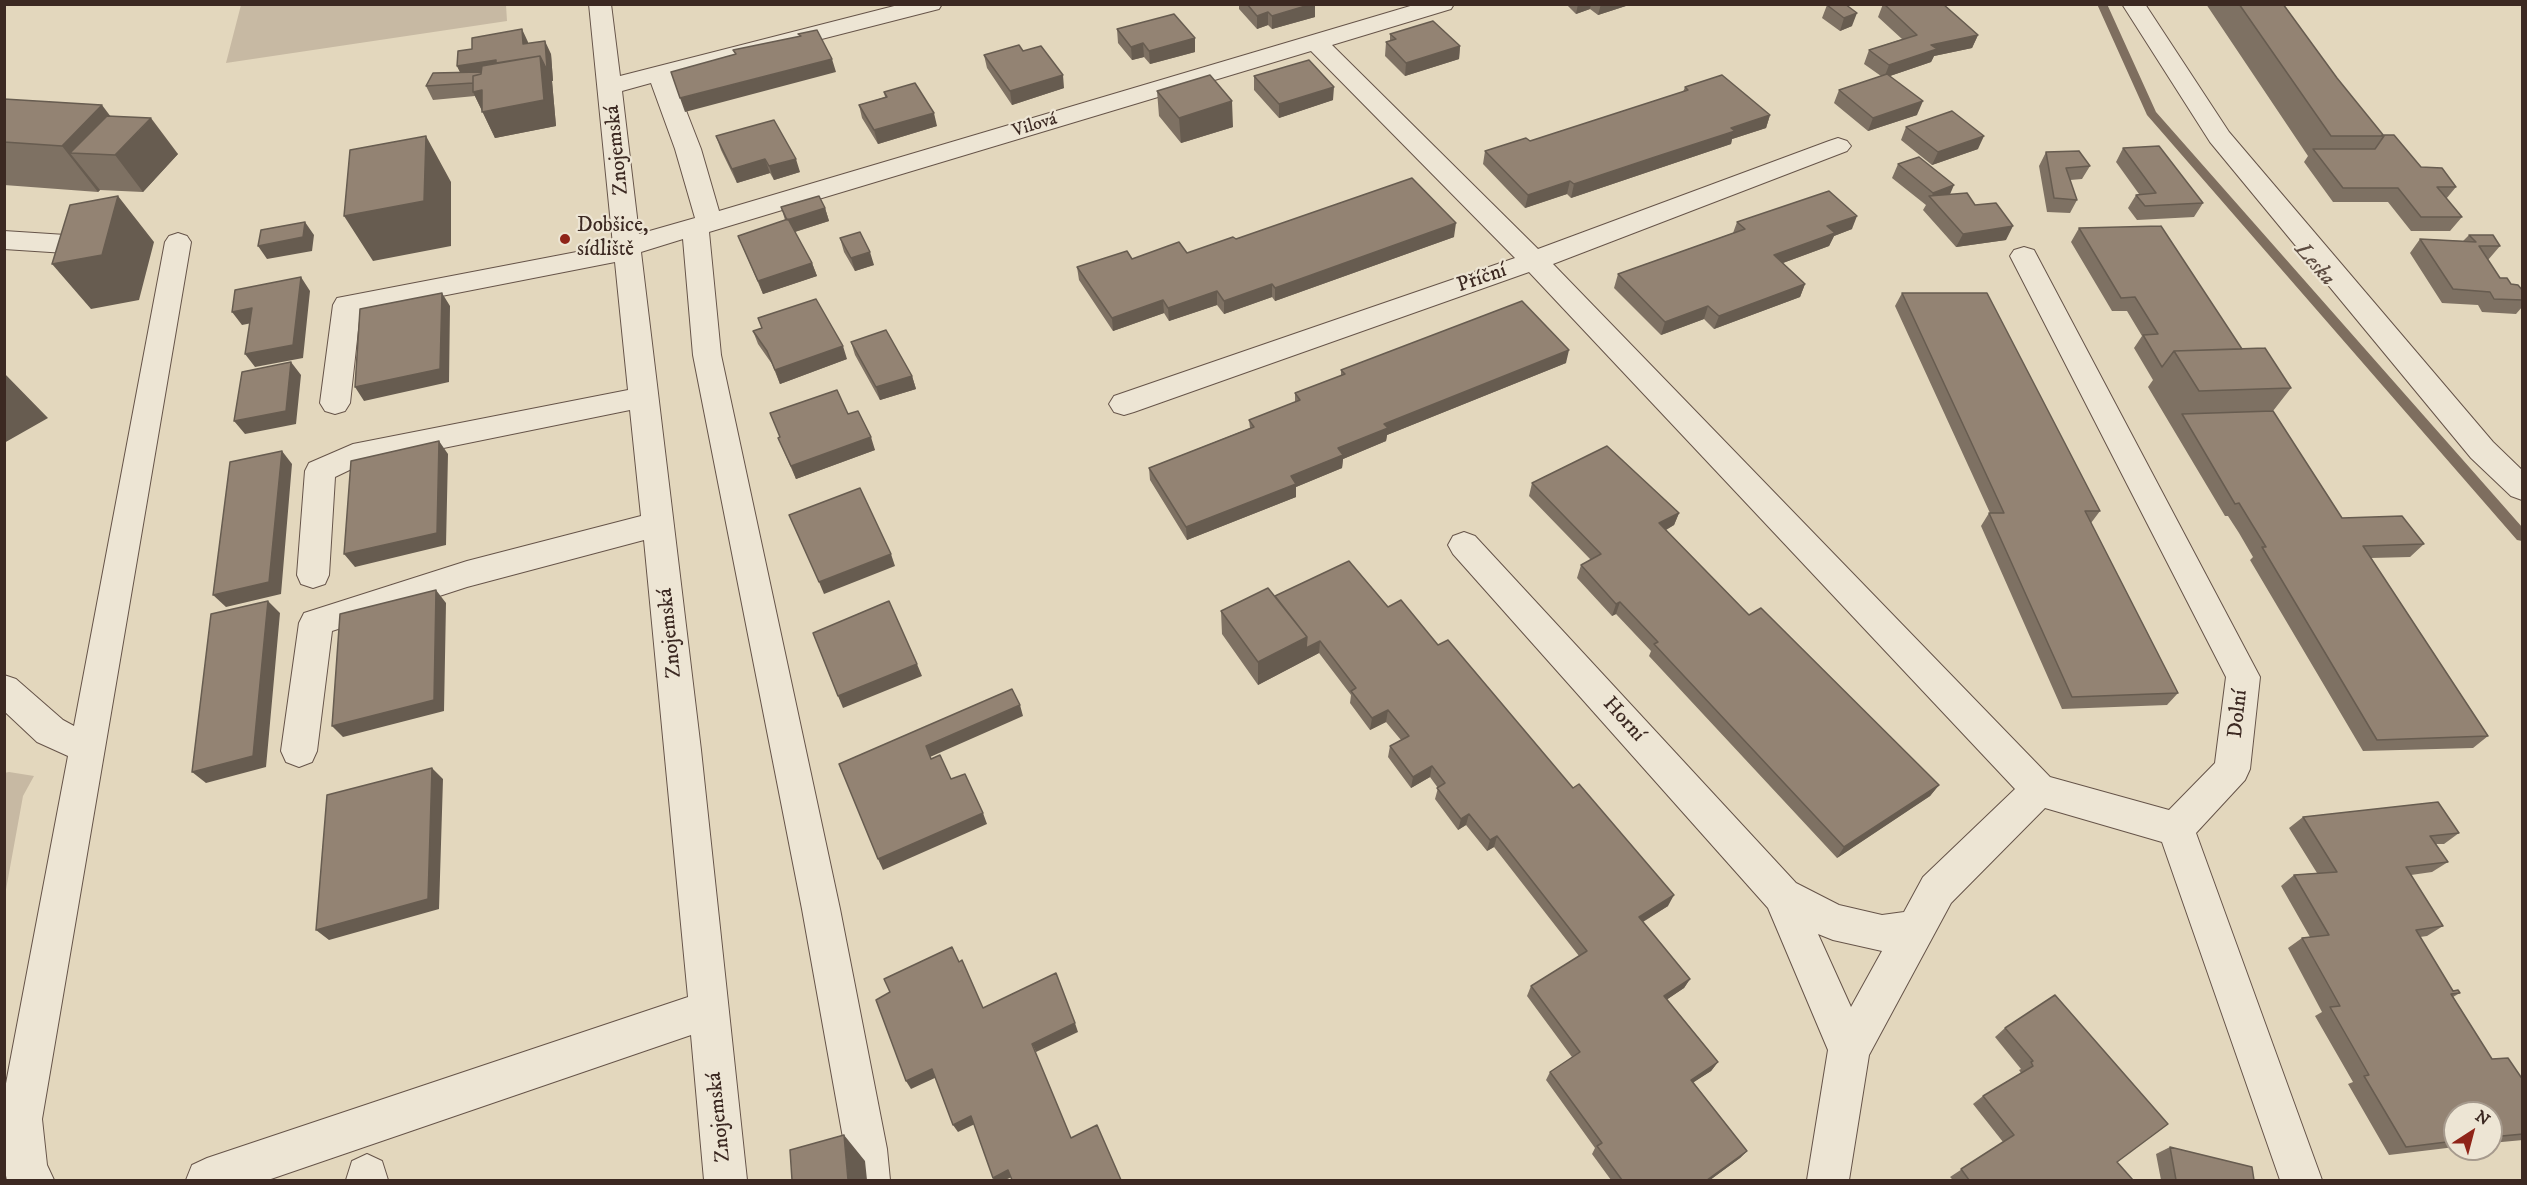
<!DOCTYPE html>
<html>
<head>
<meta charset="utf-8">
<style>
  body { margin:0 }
  #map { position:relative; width:2527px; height:1185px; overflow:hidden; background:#e3d7bd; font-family:"IM FELL DW Pica",serif }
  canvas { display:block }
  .frame { position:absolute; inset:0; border:6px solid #3c2922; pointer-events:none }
  .north { position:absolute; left:2443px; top:1101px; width:60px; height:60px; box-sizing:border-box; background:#ede5d4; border:2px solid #a69a8d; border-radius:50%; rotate:36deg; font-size:16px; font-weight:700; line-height:24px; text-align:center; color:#3c2922 }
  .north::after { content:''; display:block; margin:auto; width:21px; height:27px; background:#8f2418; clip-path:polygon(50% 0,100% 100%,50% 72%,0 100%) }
</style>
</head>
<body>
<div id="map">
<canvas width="2527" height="1185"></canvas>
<div class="frame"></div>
<div class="north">N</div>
</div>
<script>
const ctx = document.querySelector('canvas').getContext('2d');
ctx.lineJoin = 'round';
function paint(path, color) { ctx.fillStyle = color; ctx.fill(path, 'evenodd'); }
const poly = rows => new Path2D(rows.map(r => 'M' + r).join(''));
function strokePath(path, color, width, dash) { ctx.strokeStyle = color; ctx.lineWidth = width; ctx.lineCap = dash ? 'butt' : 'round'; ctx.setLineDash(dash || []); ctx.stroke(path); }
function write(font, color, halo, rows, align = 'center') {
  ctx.font = font + ' "IM FELL DW Pica",serif'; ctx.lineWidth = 4.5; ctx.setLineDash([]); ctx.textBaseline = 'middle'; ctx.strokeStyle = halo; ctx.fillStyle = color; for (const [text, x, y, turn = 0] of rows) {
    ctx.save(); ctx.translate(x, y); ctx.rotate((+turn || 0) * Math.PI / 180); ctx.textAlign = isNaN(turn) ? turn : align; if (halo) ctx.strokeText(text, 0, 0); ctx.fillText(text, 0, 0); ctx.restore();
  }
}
const green = poly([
  [241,5,506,5,507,21,226,63],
  [9,772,34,776,23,796,5,895,4,773]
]);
const stream = poly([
  [2097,4,2107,4,2156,112,2522,527,2522,541,2517,540,2147,115,2097,4]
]);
const minor = poly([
  [589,4,611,4,620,76,902,4,942,4,939,9,673,77,701,149,719,211,1417,4,1454,4,1451,9,1332,45,1538,249,1829,141,1838,138,1847,141,1851,146,1847,151,1553,264,2050,777,2169,810,2215,763,2226,677,2010,256,2014,250,2024,247,2034,250,2260,677,2250,769,2245,780,2196,833,2322,1180,2280,1180,2162,842,2045,808,1951,903,1869,1055,1849,1180,1807,1180,1828,1050,1768,908,1453,554,1448,545,1453,536,1464,532,1475,536,1796,883,1839,905,1882,915,1904,912,1923,877,2015,789,1529,272,1134,412,1124,415,1114,412,1109,404,1114,396,1515,258,1311,51,709,232,721,355,840,909,887,1149,890,1180,847,1180,845,1149,802,909,693,355,683,239,641,252,701,750,747,1180,704,1180,691,1035,268,1180,186,1180,192,1165,207,1158,688,997,644,540,467,587,332,631,317,751,312,762,299,767,286,762,281,751,299,623,304,613,467,561,641,516,630,410,360,465,335,477,329,575,325,584,313,588,301,584,297,575,305,471,309,463,353,444,628,390,615,262,360,312,350,403,345,411,335,414,325,411,320,403,333,305,337,298,613,245,589,4],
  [651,83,675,149,695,218,639,234,622,91,651,83],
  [1818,934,1833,940,1882,951,1851,1007,1818,934],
  [2122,4,2145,4,2229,132,2493,442,2522,470,2522,500,2511,496,2471,458,2210,142,2122,4],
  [4,231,81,236,91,239,94,245,91,251,81,254,4,249,4,231],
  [178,233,187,236,191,242,42,1119,47,1165,54,1180,7,1180,4,1167,4,1094,68,756,37,742,4,711,4,675,16,679,63,720,74,726,165,242,169,236,178,233],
  [367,1154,382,1161,388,1180,346,1180,352,1161,367,1154]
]);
const wall = poly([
  [1239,4,1315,4,1315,17,1272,29,1268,25,1257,29,1239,9],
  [1566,4,1632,4,1598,15,1590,9,1576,14],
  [1845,4,1852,26,1840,31,1822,18,1827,5],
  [1883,4,1943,4,1978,35,1972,48,1934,56,1931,62,1890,76,1917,115,1868,131,1834,103,1839,90,1881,76,1864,64,1869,50,1902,39,1878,17],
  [2206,4,2283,4,2337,78,2382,135,2421,167,2456,187,2446,199,2462,217,2450,231,2411,231,2388,202,2333,202,2304,162,2308,156],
  [1117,29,1195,38,1195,52,1150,64,1144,57,1132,60,1118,43],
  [1390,34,1460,46,1459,59,1405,76,1385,56,1386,42,1390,41],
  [528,42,528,43,551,54,553,81,552,81,556,126,495,138,475,96,433,100,426,86,460,72,457,66],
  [1023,51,1064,88,1012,105,987,68,984,55],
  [1254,76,1333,100,1279,118,1254,90],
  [1685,87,1770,115,1766,128,1732,139,1731,144,1571,198,1567,194,1525,208,1483,164,1485,151,1530,141,1683,92],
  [1157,91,1233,127,1181,143,1159,116],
  [884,92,937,126,878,144,862,118,859,105,885,97],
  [4,99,110,116,178,154,143,192,100,190,98,192,4,185],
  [1906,127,1978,149,1932,165,1901,140],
  [716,136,800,172,774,180,770,173,737,183,721,150],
  [2123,148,2203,203,2194,217,2137,220,2128,208,2136,195,2139,194,2116,162],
  [2046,152,2090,166,2082,179,2070,180,2077,200,2070,213,2047,212,2039,166],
  [1898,164,1950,194,1975,205,2006,240,1956,247,1923,210,1926,205,1892,178],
  [781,207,825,208,829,221,795,232,812,263,817,276,763,294,738,236,785,220],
  [1737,222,1852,229,1834,236,1829,246,1783,263,1805,284,1800,297,1714,329,1704,319,1661,335,1614,288,1618,274,1733,233],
  [2079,228,2242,349,2291,388,2273,411,2342,518,2424,544,2410,557,2371,558,2488,736,2473,748,2363,751,2250,560,2253,557,2239,533,2228,516,2225,516,2148,387,2153,380,2134,348,2142,336,2127,311,2112,311,2071,242],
  [2469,235,2500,246,2488,260,2500,278,2511,284,2523,291,2523,306,2516,314,2482,312,2478,305,2442,303,2410,253,2420,239,2463,241],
  [1454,237,1275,301,1272,297,1224,314,1217,305,1169,321,1164,313,1113,331,1079,280,1077,267,1132,259,1187,253,1236,239],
  [840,238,874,265,855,271,844,252],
  [1902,293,2100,511,2091,523,2178,693,2167,705,2062,709,1981,526,1989,513,1990,513,1895,306],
  [753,331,847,359,780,384,772,364,758,344],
  [851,342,912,376,916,389,880,400,855,355],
  [1566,363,1387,435,1386,441,1343,459,1342,468,1296,487,1296,497,1187,540,1150,480,1149,468,1250,428,1249,420,1295,402,1295,393,1341,376,1341,370],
  [848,414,875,450,796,479,778,438],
  [1532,483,1679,513,1674,525,1666,530,1749,615,1939,785,1930,796,1837,858,1649,656,1651,651,1616,614,1612,616,1577,578,1581,565,1591,560,1529,496],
  [1275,596,1388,607,1438,645,1668,906,1643,922,1690,979,1684,988,1667,999,1718,1062,1711,1071,1693,1082,1747,1151,1740,1158,1710,1180,1611,1180,1592,1154,1595,1148,1546,1080,1550,1072,1572,1057,1527,996,1531,986,1579,956,1494,847,1487,851,1466,825,1458,830,1435,799,1438,788,1430,777,1411,788,1388,757,1390,746,1401,740,1386,722,1370,730,1350,703,1351,695,1319,653,1258,685,1222,634,1221,611],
  [2303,817,2459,833,2444,844,2436,844,2448,862,2432,872,2411,875,2443,926,2427,936,2420,937,2453,991,2460,993,2453,997,2492,1059,2523,1080,2523,1140,2491,1143,2491,1113,2455,1113,2455,1147,2389,1155,2348,1084,2353,1082,2315,1016,2322,1012,2288,948,2302,938,2310,937,2281,886,2294,875,2317,873,2289,828],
  [2005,1028,2117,1162,2133,1180,1953,1180,1950,1177,2003,1142,1973,1104,1983,1096,2021,1073,2019,1070,2021,1069,1995,1037],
  [2170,1147,2254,1180,2161,1180,2156,1154]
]);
const shadedWall = poly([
  [1312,4,1315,4,1315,17,1272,29,1272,16],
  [1578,4,1591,4,1590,9,1576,14],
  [1601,4,1632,4,1598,15],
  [1268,12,1268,25,1257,29,1257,16],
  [1857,13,1852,26,1840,31,1844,18],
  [522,29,528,42,529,58,523,44],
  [1978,35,1972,48,1934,56,1931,62,1884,78,1889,65,1931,45],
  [1195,38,1195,52,1150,64,1149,51],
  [545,41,551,54,553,81,552,81,556,126,495,138,473,92,540,56],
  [1143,43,1144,57,1132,60,1131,47],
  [1460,46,1459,59,1405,76,1406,63],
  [832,59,836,72,685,112,680,98],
  [496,60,503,73,464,80,457,66],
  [1063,75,1064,88,1012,105,1010,91],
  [1334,87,1333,100,1279,118,1279,104],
  [1232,101,1233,127,1181,143,1179,118],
  [1923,101,1917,115,1868,131,1873,118],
  [102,105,129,141,151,118,178,154,143,192,115,155,70,153,100,190,98,192,62,146],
  [934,113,937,126,878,144,874,130],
  [1770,115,1766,128,1732,139,1731,144,1571,198,1574,184,1731,128],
  [426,136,451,182,451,246,373,261,344,216],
  [1984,136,1978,149,1932,165,1938,152],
  [765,159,770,173,737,183,732,169],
  [796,159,800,172,774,180,769,166],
  [1570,181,1567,194,1525,208,1528,195],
  [1954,185,1948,199,1931,198,1933,193],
  [118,196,154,242,139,300,91,309,52,264],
  [825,208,829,221,791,233,787,220],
  [1857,216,1852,229,1834,236,1829,246,1769,268,1774,255,1827,226],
  [305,222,314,235,312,251,267,259,258,246],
  [1456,223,1454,237,1275,301,1275,288],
  [2013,226,2006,240,1956,247,1963,234],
  [870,252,874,265,855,271,851,258],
  [812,263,817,276,763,294,758,281],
  [301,277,310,291,303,358,255,367,245,354],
  [1272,284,1272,297,1224,314,1224,301],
  [1805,284,1800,297,1714,329,1719,316],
  [1217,291,1217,305,1169,321,1168,308],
  [442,293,450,306,449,382,364,401,355,387],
  [1163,300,1164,313,1113,331,1112,318],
  [1708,306,1704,319,1661,335,1665,322],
  [252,308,262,321,242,325,232,312],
  [843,346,847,359,780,384,775,370],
  [1569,350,1566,363,1387,435,1386,441,1343,459,1342,468,1296,487,1296,497,1187,540,1186,527,1291,476,1338,448,1384,424],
  [291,362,301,375,296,424,245,434,234,421],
  [4,373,48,418,4,443],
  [912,376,916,389,880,400,876,387],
  [871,437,875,450,796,479,791,466],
  [439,441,448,454,446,545,355,567,344,554],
  [282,451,292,464,281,594,226,607,213,595],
  [1679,513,1674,525,1655,536,1659,523],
  [891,554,895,566,824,594,819,582],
  [436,590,446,603,444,711,343,737,332,726],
  [268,601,280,613,266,767,206,783,192,772],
  [1620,602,1616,614,1612,616,1616,604],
  [1307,637,1320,641,1319,653,1258,685,1258,662],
  [917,664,922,676,843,708,838,696],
  [1020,705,1023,716,930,757,926,746],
  [1388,710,1386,722,1370,730,1372,718],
  [1432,766,1430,777,1411,788,1413,777],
  [432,768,443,779,439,909,329,940,316,930],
  [1939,785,1930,796,1837,858,1844,847],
  [983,813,987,824,883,870,878,859],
  [1469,814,1466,825,1458,830,1461,819],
  [1497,836,1494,847,1487,851,1490,840],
  [1674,895,1668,906,1634,927,1639,917],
  [1690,979,1684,988,1659,1005,1664,996],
  [1075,1023,1078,1032,1036,1052,1032,1044],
  [1718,1062,1711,1071,1685,1088,1691,1080],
  [932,1069,937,1077,911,1089,906,1081],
  [971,1116,975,1124,958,1132,953,1125],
  [844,1135,865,1161,867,1180,848,1180],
  [1747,1151,1740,1158,1710,1180,1707,1180],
  [1008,1170,1012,1177,1005,1180,994,1180,993,1178]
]);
const building = poly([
  [1247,4,1312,4,1272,16,1268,12,1257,16,1247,4],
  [1829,4,1845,4,1857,13,1844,18,1827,5,1829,4],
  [1884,4,1943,4,1978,35,1931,45,1937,49,1889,65,1869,50,1917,35,1884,4],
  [2239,4,2283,4,2337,78,2384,136,2331,136,2239,4],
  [1174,14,1195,38,1149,51,1143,43,1131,47,1117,29,1174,14],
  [1433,21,1460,46,1406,63,1386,42,1396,39,1390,34,1433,21],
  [522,29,523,44,545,41,547,68,546,68,540,56,496,63,496,60,457,66,458,51,472,49,472,38,522,29],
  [817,30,832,59,680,98,671,72,736,54,733,50,801,36,798,34,817,30],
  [1019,45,1023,51,1041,46,1063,75,1010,91,984,55,1019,45],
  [540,56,544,100,482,112,482,90,473,92,473,76,481,74,482,66,540,56],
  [1309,60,1334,87,1279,104,1254,76,1309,60],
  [481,72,481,74,473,76,473,83,426,86,433,73,481,72],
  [1887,74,1923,101,1873,118,1839,90,1887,74],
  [1210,75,1232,101,1179,118,1157,91,1210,75],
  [1722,75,1770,115,1731,128,1735,131,1655,157,1574,184,1570,181,1528,195,1485,151,1526,138,1530,141,1688,90,1685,87,1722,75],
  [915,83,934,113,874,130,859,105,887,97,884,92,915,83],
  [4,99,102,105,62,146,4,142,4,99],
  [1952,111,1984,136,1938,152,1906,127,1952,111],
  [107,116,151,118,115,155,70,153,107,116],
  [774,120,796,159,769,166,765,159,732,169,716,136,774,120],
  [2382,135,2394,135,2421,167,2442,168,2456,187,2437,187,2462,217,2421,217,2398,188,2343,188,2313,149,2375,149,2384,136,2382,135],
  [426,136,424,201,344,216,350,150,426,136],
  [2159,146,2203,203,2145,206,2136,195,2156,193,2123,148,2159,146],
  [2079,151,2090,166,2066,168,2077,200,2054,198,2046,152,2079,151],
  [1919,157,1954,185,1933,193,1898,164,1919,157],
  [1412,178,1456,223,1275,288,1272,284,1224,301,1217,291,1168,308,1163,300,1112,318,1077,267,1127,251,1132,259,1179,242,1187,253,1233,237,1236,239,1412,178],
  [1829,191,1857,216,1827,226,1835,233,1774,255,1805,284,1719,316,1708,306,1665,322,1618,274,1745,229,1737,222,1829,191],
  [1967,193,1975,205,1996,203,2013,226,1963,234,1929,196,1967,193],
  [118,196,102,255,52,264,70,205,118,196],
  [819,196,825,208,787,220,781,207,819,196],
  [788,219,812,263,758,281,738,236,788,219],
  [305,222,303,237,258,246,261,230,305,222],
  [2161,226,2242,349,2174,351,2162,367,2143,335,2158,334,2135,297,2121,298,2079,228,2161,226],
  [860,232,870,252,851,258,840,238,860,232],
  [2469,235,2493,235,2500,246,2479,246,2500,278,2507,278,2511,284,2518,285,2523,291,2523,300,2494,299,2490,292,2453,289,2420,239,2476,242,2469,235],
  [301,277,293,345,245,354,252,308,232,312,235,290,301,277],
  [442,293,440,369,355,387,360,309,442,293],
  [1902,293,1987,293,2100,511,2085,511,2178,693,2072,697,1989,513,2004,513,1902,293],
  [816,299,843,346,775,370,767,351,753,331,762,328,758,318,816,299],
  [1522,301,1569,350,1384,424,1388,428,1338,448,1343,455,1291,476,1296,484,1186,527,1149,468,1254,427,1249,420,1300,400,1295,393,1345,374,1341,370,1522,301],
  [886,330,912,376,876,387,851,342,886,330],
  [2265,348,2291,388,2199,391,2174,351,2265,348],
  [291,362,286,411,234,421,242,372,291,362],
  [837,390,848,414,858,411,871,437,791,466,778,438,780,437,770,413,837,390],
  [2273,411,2342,518,2402,516,2424,544,2363,546,2488,736,2377,740,2262,547,2266,547,2250,521,2239,503,2235,504,2182,414,2273,411],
  [439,441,437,533,344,554,351,461,439,441],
  [1607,446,1679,513,1659,523,1749,615,1761,608,1939,785,1844,847,1654,644,1658,642,1620,602,1616,604,1581,565,1601,554,1532,483,1607,446],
  [282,451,269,582,213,595,230,462,282,451],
  [860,488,891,554,819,582,789,515,860,488],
  [1349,561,1388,607,1401,600,1438,645,1448,640,1573,788,1579,784,1674,895,1639,917,1690,979,1664,996,1718,1062,1691,1080,1747,1151,1707,1180,1622,1180,1597,1146,1602,1143,1550,1072,1580,1052,1531,986,1587,951,1497,836,1490,840,1469,814,1461,819,1437,788,1445,783,1432,766,1413,777,1390,746,1409,736,1388,710,1372,718,1351,691,1356,688,1320,641,1306,648,1307,637,1275,596,1349,561],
  [1268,588,1307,637,1258,662,1221,611,1268,588],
  [436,590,434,700,332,726,340,614,436,590],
  [268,601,253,756,192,772,211,614,268,601],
  [889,601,917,664,838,696,813,633,889,601],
  [1012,689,1020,705,926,746,931,759,940,755,951,779,965,774,983,813,878,859,839,764,1012,689],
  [432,768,428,899,316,930,327,795,432,768],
  [2438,802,2459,833,2430,836,2448,862,2406,867,2443,926,2416,930,2453,991,2458,990,2460,993,2451,994,2492,1059,2508,1058,2523,1080,2523,1134,2491,1137,2491,1113,2455,1113,2455,1141,2406,1147,2364,1076,2369,1075,2330,1007,2340,1006,2302,938,2329,935,2294,875,2337,872,2303,817,2438,802],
  [952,947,959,962,962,960,983,1008,1056,973,1075,1023,1032,1044,1071,1138,1097,1125,1121,1180,1012,1180,1008,1170,993,1178,971,1116,953,1125,932,1069,906,1081,876,1000,890,992,884,979,952,947],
  [2055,995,2168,1124,2117,1162,2133,1180,1969,1180,1961,1169,2014,1135,1983,1096,2033,1066,2031,1062,2033,1061,2005,1028,2055,995],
  [844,1135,848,1180,792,1180,790,1150,844,1135],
  [2170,1147,2252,1167,2254,1180,2176,1180,2170,1147]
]);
const markers = [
  [565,239,6,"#8f2418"]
];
const farStreetnames = [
  ["Vilová",1035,126,-17]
];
const streetNames = [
  ["Znojemská",618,150,-96],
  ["Příční",1482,279,-19],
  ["Znojemská",671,633,-96],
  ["Dolní",2239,714,-84],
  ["Horní",1623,720,48],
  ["Znojemská",720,1117,-96]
];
const poiNames = [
  ["Dobšice,",577,227],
  ["sídliště",577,251]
];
const waterNames = [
  ["Leska",2314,265,49]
];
paint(green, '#c7b9a3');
paint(stream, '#7e6e5f');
strokePath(minor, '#665449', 2);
paint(minor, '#ede5d4');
paint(wall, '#7e7163');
paint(shadedWall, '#675c50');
paint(building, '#938373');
strokePath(building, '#675c50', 1.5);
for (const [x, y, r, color] of markers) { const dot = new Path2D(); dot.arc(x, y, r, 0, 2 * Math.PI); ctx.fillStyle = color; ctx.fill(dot); strokePath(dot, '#ede5d4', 2); }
write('18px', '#3c2922', '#ede5d4', farStreetnames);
write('21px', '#3c2922', '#ede5d4', streetNames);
write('21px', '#3c2922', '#ede5d4', poiNames, 'left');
write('italic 22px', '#5d4c41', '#ede5d4', waterNames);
</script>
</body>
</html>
